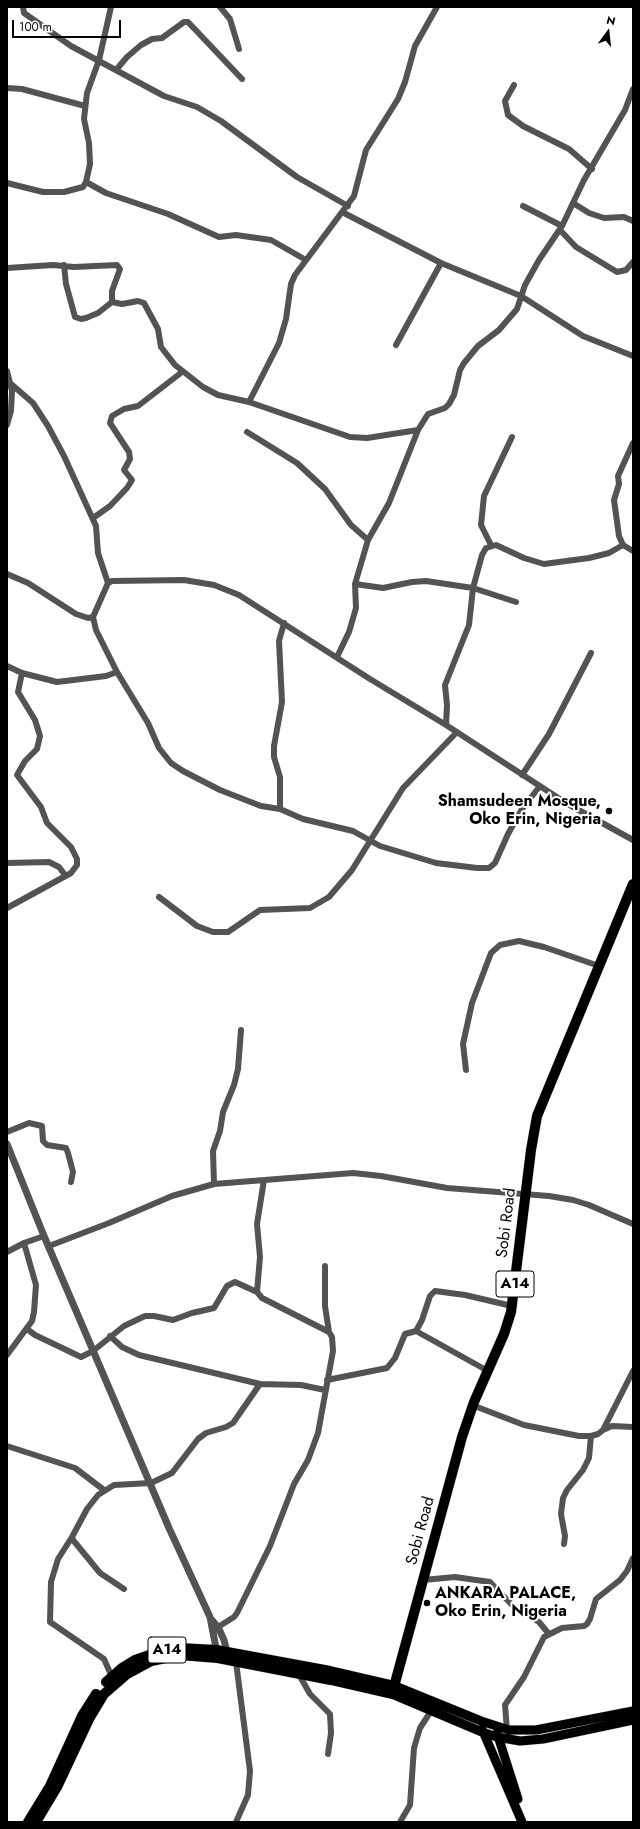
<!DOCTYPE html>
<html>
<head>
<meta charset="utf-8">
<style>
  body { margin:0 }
  #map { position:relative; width:640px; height:1829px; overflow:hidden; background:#fff; font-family:Jost,sans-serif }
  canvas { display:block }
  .frame { position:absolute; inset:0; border:8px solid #000; pointer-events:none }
  .north { position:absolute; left:588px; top:12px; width:40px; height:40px; -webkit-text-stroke:3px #fff; paint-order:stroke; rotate:15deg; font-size:11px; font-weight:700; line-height:16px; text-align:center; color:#000 }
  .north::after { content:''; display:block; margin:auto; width:14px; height:18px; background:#000; clip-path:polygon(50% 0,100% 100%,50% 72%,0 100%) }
  .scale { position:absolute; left:12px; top:20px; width:109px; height:18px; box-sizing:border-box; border:2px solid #000; border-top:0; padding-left:5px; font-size:12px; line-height:14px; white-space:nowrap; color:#000; -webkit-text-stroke:3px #fff; paint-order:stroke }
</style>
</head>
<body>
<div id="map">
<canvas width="640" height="1829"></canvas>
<div class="frame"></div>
<div class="north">N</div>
<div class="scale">100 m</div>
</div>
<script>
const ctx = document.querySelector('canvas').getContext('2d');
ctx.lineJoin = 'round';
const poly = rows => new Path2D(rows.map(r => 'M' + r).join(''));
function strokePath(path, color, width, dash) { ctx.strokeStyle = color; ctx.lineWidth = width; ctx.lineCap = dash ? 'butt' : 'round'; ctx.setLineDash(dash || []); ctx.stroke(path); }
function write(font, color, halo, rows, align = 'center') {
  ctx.font = font + ' Jost,sans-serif'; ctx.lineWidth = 4; ctx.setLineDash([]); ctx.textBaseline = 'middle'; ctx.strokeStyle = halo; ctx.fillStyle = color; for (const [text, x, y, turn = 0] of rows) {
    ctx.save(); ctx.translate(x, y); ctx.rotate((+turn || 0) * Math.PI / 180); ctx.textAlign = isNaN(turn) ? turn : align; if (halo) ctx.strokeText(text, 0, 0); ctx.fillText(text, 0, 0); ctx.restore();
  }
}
const minor = poly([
  [23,7,24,13,71,46,164,96,197,107,221,121,297,177,348,206],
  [220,7,230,19,239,49],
  [116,70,127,57,141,45,152,39,162,38,184,22,188,22,242,79],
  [514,85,505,101,508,115,523,126,569,149,592,169],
  [7,88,22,89,85,106],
  [86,182,106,193,168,214,219,237,236,235,271,240,306,260],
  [7,183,43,192,64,192,83,187,86,182,90,164,89,143,84,119,87,93,99,60,111,7],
  [573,203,589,213,604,218,624,217,633,221],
  [523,206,562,226],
  [342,212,441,263,521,296,583,336,633,356],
  [560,230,576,247,617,272,626,270,633,262],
  [64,265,66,284,75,317,81,319,86,318,98,313,112,302],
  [7,268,53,265,74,267,117,265,120,269,112,291,112,302],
  [112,302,122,304,138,301,144,303,158,329,161,347,175,365,203,387,218,395,249,402,350,437,367,438,418,430],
  [396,345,441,263],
  [7,371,12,391,11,411,7,425],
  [10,383,33,403,48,426,64,456,96,526,98,553,108,583],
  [249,402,279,343,286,319,291,284,295,275,354,196,366,150,398,99,405,82,415,46,437,7],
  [247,432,297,463,325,489,351,525,368,540],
  [633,443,618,476,619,484,614,500,619,536,623,545,633,551],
  [93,518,110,506,127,488,132,480,124,470,130,459,129,452,110,423,112,416,124,409,138,406,182,372],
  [491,545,481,525,484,496,512,437],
  [7,574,28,583,76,614,88,618,93,617,108,583,112,581,184,580,214,585,239,595,370,679,446,725,566,803,633,840],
  [355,584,383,588,412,582,426,581,473,588,516,602],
  [93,617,96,630,117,672,148,723,159,748,171,763,183,771,220,790,243,799,261,806,280,809,303,819,353,831,380,846,436,863,477,868,489,868,495,863,508,834,522,809,540,786],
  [337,657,349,632,356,608,355,584,368,540,389,503,418,430,428,414,445,408,449,404,454,395,460,370,464,363,478,346,499,330,517,309,525,285,539,260,562,226,584,180,625,110,633,89],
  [7,666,22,673,57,682,106,676,117,672],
  [446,725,447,705,445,685,469,625,473,588,482,555,486,548,496,545,524,558,544,564,589,558,609,553,623,545],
  [522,775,549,734,591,653],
  [280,809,280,777,274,757,274,746,282,702,279,641,284,623],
  [7,863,49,862,59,867,65,875],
  [159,897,197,926,213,932,228,932,260,910,310,908,329,897,352,870,403,788,457,732],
  [7,908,71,873,77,865,77,859,71,847,47,823,41,807,17,775,25,761,37,749,40,736,35,720,18,692,22,673],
  [466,1070,463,1044,472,1003,491,953,500,945,519,941,544,947,599,966],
  [7,1132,29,1123,42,1126,43,1141,47,1145,66,1148,68,1153,73,1172,71,1182],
  [214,1184,213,1151,220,1131,223,1112,234,1085,238,1069,241,1030],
  [49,1246,109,1223,172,1196,214,1184,353,1173,381,1176,447,1188,549,1196,573,1200,589,1205,633,1224],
  [7,1252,24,1243,44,1236],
  [325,1266,325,1306,329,1332],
  [27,1329,35,1335,81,1357,93,1351,124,1326,145,1316,154,1316,173,1320,192,1313,214,1308,227,1286,235,1282,257,1292],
  [416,1331,488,1371],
  [110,1336,122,1347,139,1355,260,1384],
  [7,1355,32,1321,34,1312,36,1285,24,1243],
  [327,1380,387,1368,395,1358,405,1334,416,1331,422,1320,430,1296,435,1291,465,1295,512,1306],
  [472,1405,524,1425,579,1436,591,1436,598,1434,603,1430,633,1371],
  [603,1430,612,1426,633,1427],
  [7,1446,75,1468,104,1490],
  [72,1537,58,1559,51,1582,50,1622,104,1659,112,1677],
  [564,1544,565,1536,561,1514,563,1498,567,1490,583,1470,589,1458,591,1436],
  [423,1580,455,1577,490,1582,514,1607,539,1622,549,1634],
  [124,1589,100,1573,73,1540,72,1537,87,1509,98,1495,114,1485,151,1483,172,1473,198,1439,206,1433,226,1427,233,1423,260,1384,301,1385,325,1390],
  [218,1627,234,1617,237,1613,270,1546,294,1484,308,1460,318,1433,333,1351,332,1337,329,1332,262,1298,257,1292,260,1257,257,1224,264,1180],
  [236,1662,250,1771,248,1795,236,1822],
  [298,1673,310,1694,330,1714,331,1733,328,1754],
  [507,1730,505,1705,524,1677,544,1637,562,1628,584,1626,587,1624,590,1619,596,1599,620,1580,627,1571,633,1558],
  [400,1822,410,1805,414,1748,420,1728,431,1711]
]);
const tertiary = poly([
  [7,1144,44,1236,169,1528,210,1617,217,1653],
  [211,1619,218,1627,224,1640,228,1656]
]);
const primary = poly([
  [395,1686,481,1721,509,1730,536,1730,633,1711],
  [392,1694,482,1732,497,1737,520,1741,543,1739,633,1720],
  [482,1729,522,1822],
  [497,1733,518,1799]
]);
const trunk = poly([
  [106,1682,122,1668,135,1660,164,1650,179,1648,216,1650,330,1671,395,1686],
  [28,1822,50,1786,82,1716,96,1694],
  [36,1822,57,1787,89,1719,104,1694,127,1674,151,1661,180,1655,218,1658,331,1680,392,1694,462,1437,474,1402,504,1334,511,1312,531,1150,537,1116,633,884]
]);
const markers = [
  [609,811,4,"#000"],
  [427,1603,4,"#000"]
];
const shields = [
  [515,1284,38],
  [167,1650,38]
];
const shieldNames = [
  ["A14",515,1284],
  ["A14",167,1650]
];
const poiNames = [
  ["Shamsudeen Mosque,",601,802],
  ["Oko Erin, Nigeria",601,820],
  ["ANKARA PALACE,",435,1594,"left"],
  ["Oko Erin, Nigeria",435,1612,"left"]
];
const streetNames = [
  ["Sobi Road",507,1223,-83],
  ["Sobi Road",421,1531,-75]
];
strokePath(primary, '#dbdbdb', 10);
strokePath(trunk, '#dbdbdb', 11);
strokePath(minor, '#535353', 6);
strokePath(tertiary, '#535353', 7);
strokePath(primary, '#000', 9);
strokePath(trunk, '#000', 10);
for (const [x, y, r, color] of markers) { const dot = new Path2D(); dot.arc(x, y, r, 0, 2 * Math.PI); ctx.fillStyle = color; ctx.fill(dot); strokePath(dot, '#fff', 1.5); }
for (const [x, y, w] of shields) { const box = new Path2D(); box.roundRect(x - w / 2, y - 13, w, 26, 3); ctx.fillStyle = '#fff'; ctx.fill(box); strokePath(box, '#000', 1); }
write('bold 15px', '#000', null, shieldNames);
write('bold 16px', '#000', '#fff', poiNames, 'right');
write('16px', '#000', '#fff', streetNames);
</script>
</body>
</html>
